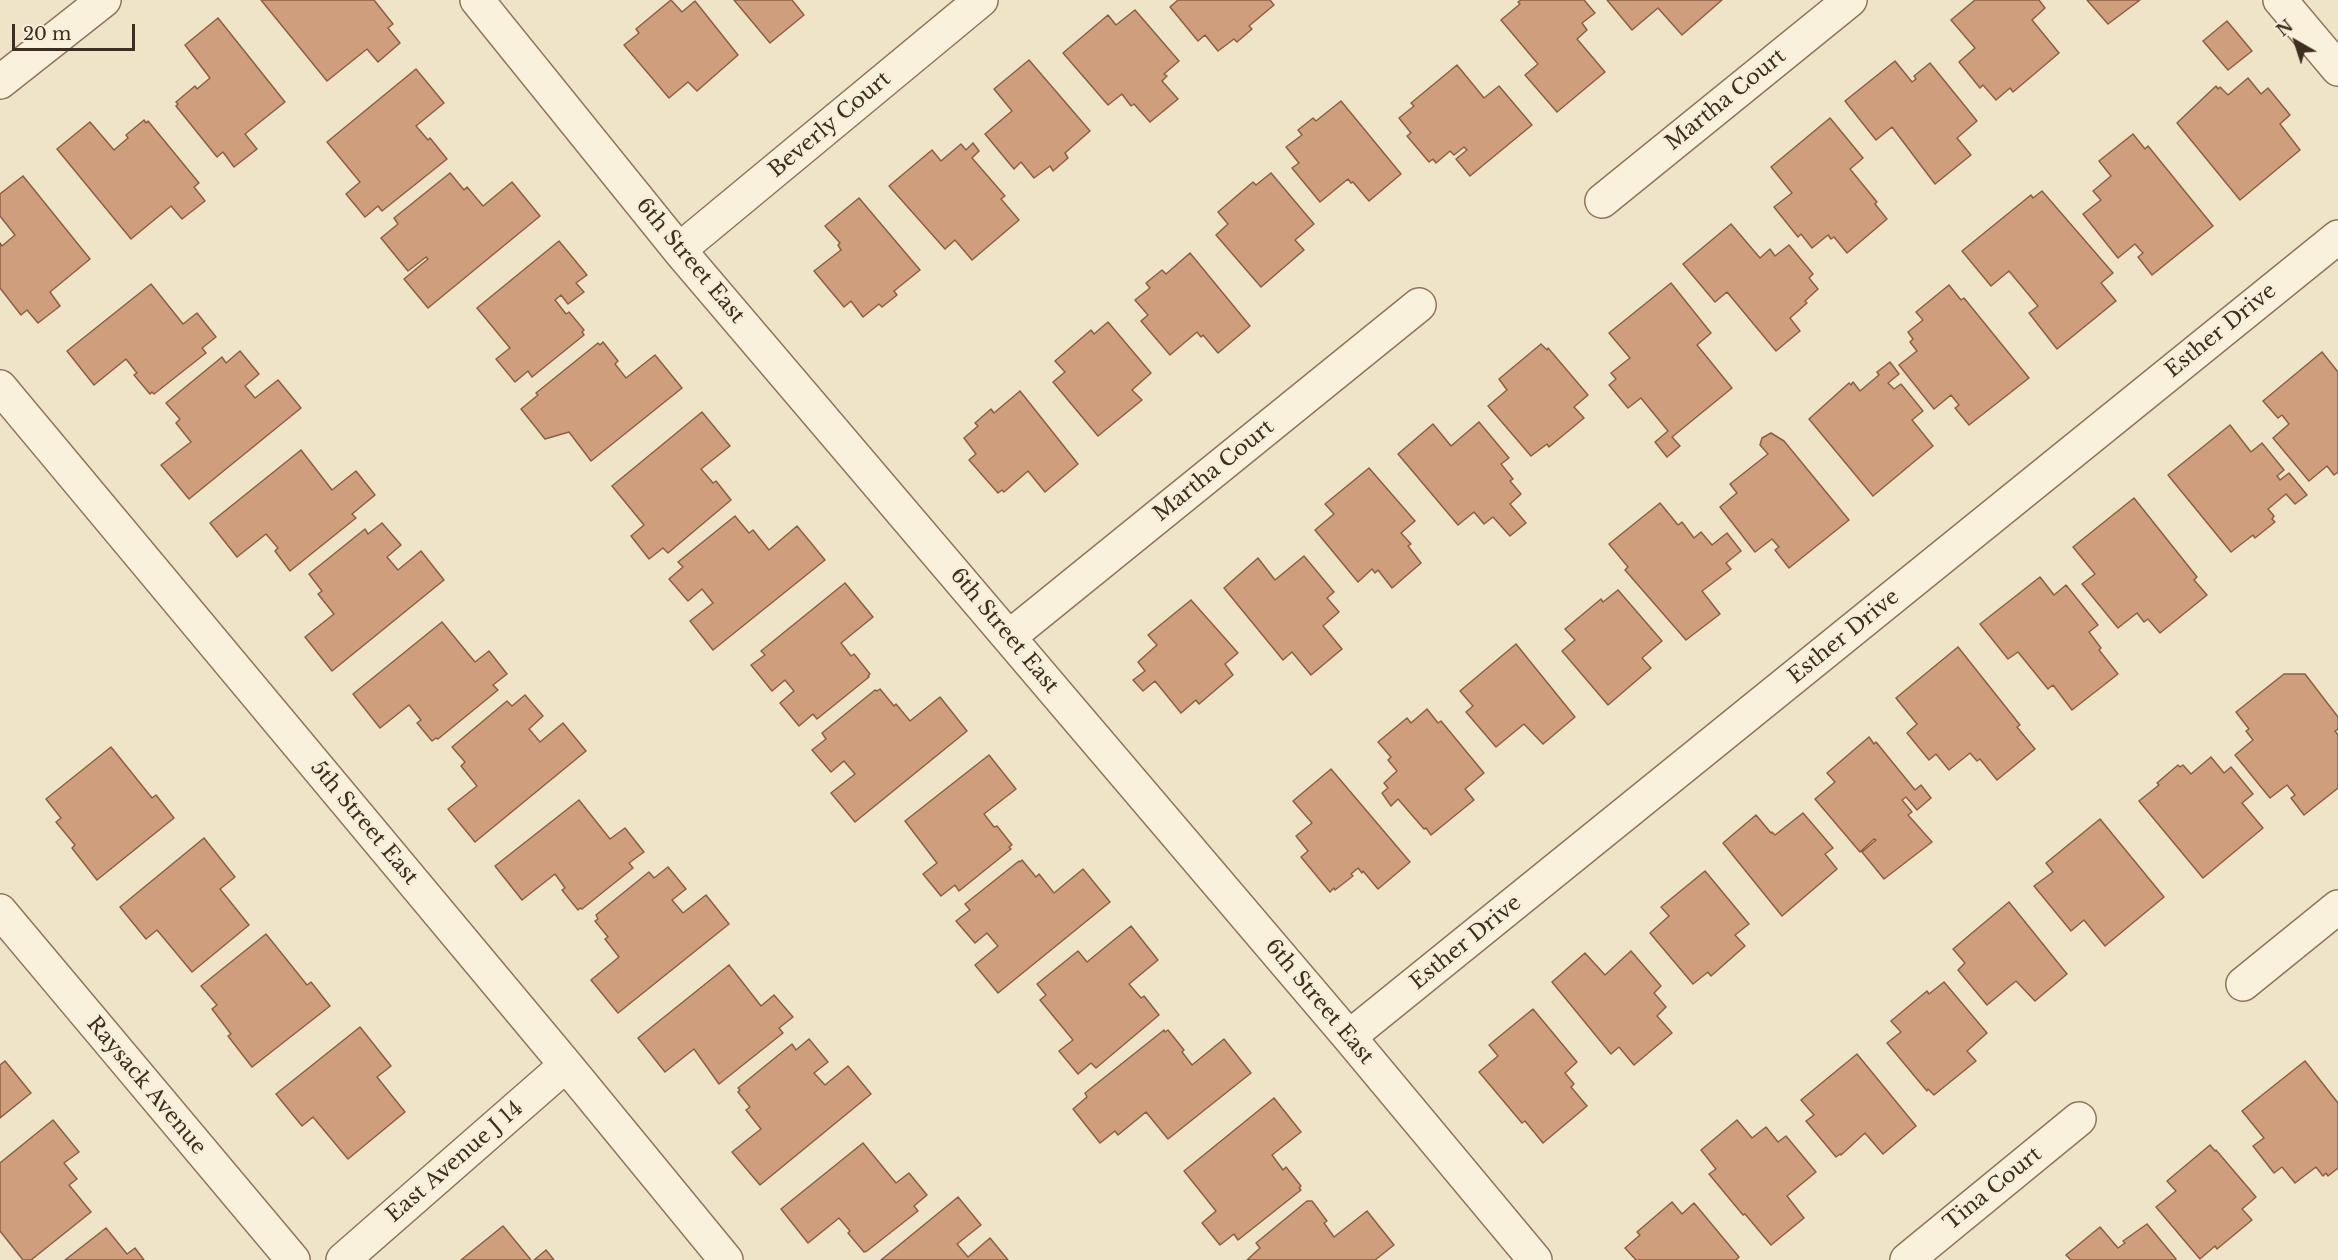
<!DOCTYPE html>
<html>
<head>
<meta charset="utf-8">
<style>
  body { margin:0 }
  #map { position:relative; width:2338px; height:1260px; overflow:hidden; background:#f0e4c8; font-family:"Libre Baskerville",serif }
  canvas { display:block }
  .north { position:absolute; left:2266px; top:12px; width:60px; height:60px; -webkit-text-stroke:4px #f7eed8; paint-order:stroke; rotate:321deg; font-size:16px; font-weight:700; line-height:24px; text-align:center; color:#3d2e20 }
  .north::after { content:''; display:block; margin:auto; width:21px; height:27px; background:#3d2e20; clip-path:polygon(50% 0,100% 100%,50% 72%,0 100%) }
  .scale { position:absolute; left:12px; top:24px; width:123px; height:27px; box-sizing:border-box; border:3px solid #3d2e20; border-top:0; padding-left:8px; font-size:18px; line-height:21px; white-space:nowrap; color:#3d2e20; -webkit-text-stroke:4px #f7eed8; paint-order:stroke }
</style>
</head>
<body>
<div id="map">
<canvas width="2338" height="1260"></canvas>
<div class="north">N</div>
<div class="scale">20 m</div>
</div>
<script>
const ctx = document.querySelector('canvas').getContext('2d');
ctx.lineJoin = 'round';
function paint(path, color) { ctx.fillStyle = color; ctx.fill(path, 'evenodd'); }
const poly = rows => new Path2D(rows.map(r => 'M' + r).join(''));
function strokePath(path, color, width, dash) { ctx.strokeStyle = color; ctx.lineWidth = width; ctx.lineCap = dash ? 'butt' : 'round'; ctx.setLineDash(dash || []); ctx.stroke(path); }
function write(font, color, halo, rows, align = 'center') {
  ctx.font = font + ' "Libre Baskerville",serif'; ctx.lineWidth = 5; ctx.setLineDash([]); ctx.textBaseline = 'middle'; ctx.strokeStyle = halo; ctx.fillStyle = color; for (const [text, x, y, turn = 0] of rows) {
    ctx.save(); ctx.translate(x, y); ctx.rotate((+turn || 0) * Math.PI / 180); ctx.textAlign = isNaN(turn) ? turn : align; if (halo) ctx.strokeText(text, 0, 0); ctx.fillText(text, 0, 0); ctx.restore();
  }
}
const building = poly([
  [261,0,374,0,393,24,388,28,400,43,378,62,367,49,327,81,261,0],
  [671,0,682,12,695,1,738,55,697,91,688,82,669,98,624,45,639,33,636,29,671,0],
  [734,0,792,0,804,15,770,43,734,0],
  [1178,0,1270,0,1274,5,1249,26,1252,29,1237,42,1234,39,1218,51,1205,35,1198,41,1170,7,1178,0],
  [1521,0,1584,0,1595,13,1582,23,1587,30,1577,39,1605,72,1557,112,1525,75,1538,64,1501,20,1520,4,1518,2,1521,0],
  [1607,0,1722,0,1682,35,1658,8,1632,30,1607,0],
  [1975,0,2039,0,2045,8,2032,20,2059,53,2013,92,2010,88,1996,100,1983,85,1980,88,1959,62,1975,48,1951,20,1975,0],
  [2087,0,2140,0,2108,24,2087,0],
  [1135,10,1179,61,1164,74,1167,76,1162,81,1178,99,1150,122,1134,104,1131,106,1122,94,1108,105,1063,53,1108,15,1116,25,1135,10],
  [218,18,285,102,245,134,257,149,234,167,223,152,217,157,176,106,178,104,176,102,195,86,197,89,210,78,185,45,218,18],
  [2227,21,2252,51,2228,70,2203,41,2227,21],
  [1029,60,1090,131,1065,153,1068,158,1053,171,1050,166,1034,178,1021,162,1014,169,985,134,1012,111,994,89,1029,60],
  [1895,61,1912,82,1916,79,1914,76,1930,63,1977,121,1957,138,1971,155,1935,184,1892,127,1876,140,1845,101,1895,61],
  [1457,65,1484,98,1499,86,1532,125,1470,176,1456,159,1467,150,1464,147,1454,155,1450,151,1436,163,1433,159,1429,162,1407,136,1411,133,1399,118,1414,106,1411,103,1457,65],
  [416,69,444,103,416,126,428,140,430,138,447,159,382,211,378,206,365,217,346,194,360,182,327,142,416,69],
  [2248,78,2261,94,2268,88,2290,115,2280,124,2300,150,2240,200,2177,123,2216,86,2218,89,2220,87,2228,95,2248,78],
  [1341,101,1401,174,1369,201,1353,182,1351,183,1348,179,1320,202,1292,168,1299,163,1286,147,1302,135,1298,130,1313,118,1316,121,1341,101],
  [1830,118,1863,158,1850,169,1877,202,1875,204,1887,219,1847,253,1834,237,1831,239,1828,235,1812,248,1801,234,1798,237,1774,207,1792,193,1771,167,1830,118],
  [144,120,146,123,148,121,199,183,194,187,205,201,182,219,171,206,131,239,57,149,90,122,114,150,128,138,126,135,144,120],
  [2133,134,2145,149,2148,146,2213,226,2152,275,2138,257,2143,253,2135,244,2118,258,2083,214,2101,200,2093,191,2111,176,2099,161,2133,134],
  [973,143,979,151,972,158,1005,196,1001,199,1019,220,972,260,955,240,945,249,889,186,932,150,941,161,961,144,966,150,973,143],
  [450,173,464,190,467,187,483,206,512,182,540,216,428,308,404,279,428,259,426,257,408,271,381,238,398,224,394,218,450,173],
  [1271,173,1314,224,1295,240,1304,250,1261,287,1216,235,1228,224,1218,212,1253,182,1256,185,1271,173],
  [23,176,90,259,50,292,60,306,38,323,27,310,21,315,0,288,0,243,2,246,15,235,0,216,0,194,23,176],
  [2042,191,2113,273,2101,283,2116,301,2057,349,2029,313,2038,306,2009,271,1991,286,1962,251,2031,195,2033,198,2042,191],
  [859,198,920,270,894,291,897,295,882,307,879,304,863,317,851,301,844,307,814,271,841,250,838,245,840,243,825,226,859,198],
  [1731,224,1760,258,1770,249,1775,256,1789,245,1813,274,1809,278,1818,289,1805,301,1807,303,1790,318,1800,331,1776,351,1727,292,1715,302,1683,264,1731,224],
  [559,241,587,275,576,283,584,292,568,304,561,295,555,300,566,314,569,312,584,330,582,332,584,335,532,377,528,371,515,382,496,359,510,348,477,308,559,241],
  [1190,253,1250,326,1218,353,1203,335,1201,337,1197,332,1170,355,1141,321,1148,315,1135,300,1150,288,1146,283,1162,270,1166,274,1190,253],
  [1671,283,1711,333,1697,345,1732,388,1672,437,1680,446,1667,457,1655,442,1668,431,1641,398,1628,408,1609,385,1616,379,1611,373,1630,358,1609,333,1671,283],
  [151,284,183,324,197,313,216,337,202,348,206,353,154,394,152,392,150,394,134,375,137,373,126,359,94,385,67,351,151,284],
  [1949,285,1961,300,1964,298,2029,378,1969,425,1955,408,1959,405,1951,395,1934,409,1899,365,1917,351,1910,342,1913,339,1908,332,1923,320,1916,312,1949,285],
  [1108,322,1151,373,1132,390,1142,400,1098,436,1053,382,1065,372,1055,361,1091,330,1094,334,1108,322],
  [603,342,618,361,615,364,626,378,655,355,682,388,591,461,569,432,545,439,521,409,538,395,536,393,598,343,600,345,603,342],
  [1541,344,1547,350,1548,348,1588,395,1574,407,1584,418,1549,447,1547,444,1531,456,1488,406,1507,390,1499,379,1541,344],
  [240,351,259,374,245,386,255,398,278,380,301,408,189,499,161,465,191,442,176,423,180,419,166,403,222,357,226,363,240,351],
  [2322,352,2338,372,2338,472,2334,475,2327,466,2309,481,2273,438,2289,424,2282,415,2278,418,2263,401,2322,352],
  [1890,362,1899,374,1888,383,1894,389,1901,384,1923,411,1912,420,1933,446,1873,496,1809,419,1849,383,1851,385,1853,382,1860,391,1879,375,1877,372,1890,362],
  [1020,391,1078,464,1045,492,1028,471,1004,492,1002,490,998,493,969,460,976,454,964,438,978,426,975,423,991,409,994,413,1020,391],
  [702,412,730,446,701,469,713,483,716,481,731,500,668,553,663,548,649,559,631,536,644,525,612,486,702,412],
  [1479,422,1509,458,1501,464,1513,479,1510,481,1521,494,1510,504,1526,523,1510,536,1493,517,1484,524,1474,512,1458,525,1398,454,1433,424,1451,446,1479,422],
  [2230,425,2251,452,2262,443,2284,470,2277,476,2280,480,2289,473,2307,495,2295,504,2286,494,2268,509,2274,516,2272,519,2275,522,2255,538,2253,535,2231,552,2168,475,2230,425],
  [1771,433,1784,441,1849,520,1789,568,1775,550,1779,547,1772,539,1755,552,1720,507,1737,493,1730,484,1768,454,1760,445,1762,438,1771,433],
  [301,450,332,490,356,471,375,495,352,514,356,518,290,571,275,551,278,548,266,534,237,557,210,523,301,450],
  [1369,468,1415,521,1401,533,1411,544,1408,546,1421,563,1392,588,1378,570,1375,573,1372,569,1358,582,1315,530,1334,514,1325,504,1369,468],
  [2134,498,2197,577,2194,580,2207,595,2160,633,2148,619,2144,622,2137,613,2118,628,2082,584,2095,574,2073,547,2134,498],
  [1660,503,1678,525,1682,522,1694,538,1701,532,1712,545,1727,533,1741,551,1726,563,1731,569,1702,591,1720,614,1686,640,1625,570,1628,567,1609,544,1660,503],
  [735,516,749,533,753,530,769,550,797,526,825,560,713,650,690,621,713,603,702,589,688,601,669,579,683,567,678,562,735,516],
  [382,523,401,545,387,557,398,570,421,551,444,580,332,671,305,637,334,614,318,594,322,591,309,574,365,529,368,534,382,523],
  [1304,556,1334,592,1327,598,1339,612,1323,626,1342,649,1311,675,1292,652,1283,660,1224,588,1258,558,1275,580,1304,556],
  [2040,577,2054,595,2066,585,2098,625,2089,632,2101,648,2099,650,2118,674,2072,710,2053,685,2048,689,2018,652,2008,659,1980,624,2040,577],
  [845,583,873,617,841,643,851,656,854,654,870,674,868,676,869,677,817,719,813,714,799,726,780,703,794,691,785,680,772,691,751,665,765,655,761,651,845,583],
  [1618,590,1662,641,1642,658,1651,668,1608,705,1562,651,1575,640,1565,629,1601,599,1603,602,1618,590],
  [1191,600,1238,653,1225,664,1233,675,1199,704,1196,700,1181,713,1155,681,1143,691,1133,680,1145,671,1138,662,1157,645,1148,635,1191,600],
  [442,622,475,662,489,651,507,674,493,685,498,690,438,739,436,738,432,741,417,723,421,720,409,705,380,728,353,694,442,622],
  [1516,644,1575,717,1543,744,1524,724,1496,747,1466,712,1473,706,1460,691,1516,644],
  [1958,647,2020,725,2017,727,2035,749,1997,780,1980,759,1977,761,1970,753,1949,770,1936,754,1929,760,1907,733,1917,724,1896,698,1958,647],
  [2284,674,2305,674,2338,717,2338,729,2335,731,2338,735,2338,788,2304,815,2291,798,2295,795,2287,785,2270,798,2235,755,2253,740,2246,731,2249,729,2236,712,2284,674],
  [880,689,894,706,896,704,910,721,940,697,967,731,855,822,831,793,855,774,844,761,831,772,812,750,826,739,822,733,875,690,877,691,880,689],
  [525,695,543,716,529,729,540,742,563,723,586,751,475,842,448,809,477,786,461,766,465,762,452,747,507,701,512,706,525,695],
  [1427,709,1438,723,1441,721,1484,773,1465,789,1474,800,1431,835,1426,828,1424,829,1398,799,1391,806,1382,793,1388,788,1384,783,1397,771,1388,760,1391,757,1378,742,1407,718,1411,723,1427,709],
  [1869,737,1874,744,1876,742,1915,790,1921,785,1931,798,1917,810,1906,797,1902,800,1912,812,1908,815,1932,842,1884,879,1862,852,1876,840,1874,839,1860,852,1815,799,1835,782,1827,773,1869,737],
  [111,747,152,798,156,795,174,818,97,880,72,848,75,845,56,822,61,818,46,799,111,747],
  [989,755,1016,789,984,814,994,827,997,826,1012,845,1009,847,1011,849,959,891,955,885,941,896,923,874,937,863,905,821,989,755],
  [2211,757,2224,773,2231,767,2253,794,2242,803,2263,828,2203,878,2139,801,2159,785,2157,783,2178,765,2180,767,2183,765,2191,774,2211,757],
  [1331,769,1410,862,1378,889,1363,871,1362,873,1358,868,1351,874,1353,876,1335,890,1334,888,1330,892,1301,857,1308,851,1296,836,1312,823,1293,801,1331,769],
  [579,800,610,839,625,828,644,852,629,863,633,868,582,909,580,908,578,910,562,890,565,888,555,874,522,900,495,866,579,800],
  [1803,813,1833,848,1825,854,1837,869,1782,916,1723,843,1756,815,1771,833,1772,832,1775,835,1803,813],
  [2100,819,2164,897,2105,946,2084,920,2071,931,2034,886,2053,872,2046,863,2100,819],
  [204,838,235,877,220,889,249,925,192,972,157,930,146,939,120,907,204,838],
  [1022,860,1036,877,1039,874,1054,893,1083,869,1110,902,998,993,975,965,998,946,987,933,975,943,956,921,970,910,965,904,1019,861,1020,862,1022,860],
  [668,867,686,889,672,900,683,913,706,895,729,924,618,1013,591,980,619,957,605,939,608,937,595,921,598,919,596,915,649,872,654,878,668,867],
  [1705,871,1749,924,1735,935,1745,946,1711,976,1708,972,1693,984,1650,933,1669,916,1661,907,1705,871],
  [2009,902,2067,974,2035,1001,2016,981,1987,1005,1958,970,1965,963,1953,949,2009,902],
  [1131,926,1158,960,1129,984,1141,998,1144,996,1159,1015,1096,1068,1091,1063,1078,1074,1059,1051,1073,1040,1040,1000,1046,995,1037,984,1078,951,1087,962,1131,926],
  [266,934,307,985,311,982,330,1006,252,1067,228,1036,231,1034,212,1009,217,1005,201,986,266,934],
  [1631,951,1661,986,1654,993,1666,1007,1657,1016,1672,1033,1634,1065,1619,1047,1611,1054,1552,982,1585,953,1605,975,1631,951],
  [729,965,761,1006,774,995,793,1017,779,1028,783,1033,719,1084,694,1049,665,1072,638,1038,729,965],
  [1944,982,1987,1033,1967,1051,1976,1061,1934,1095,1928,1089,1927,1091,1887,1043,1901,1032,1891,1021,1927,991,1929,994,1944,982],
  [1533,1009,1577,1062,1565,1073,1574,1084,1571,1087,1587,1106,1543,1143,1525,1121,1522,1123,1479,1072,1498,1056,1489,1045,1533,1009],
  [360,1027,391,1066,377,1077,405,1112,348,1159,313,1117,302,1126,276,1094,360,1027],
  [1164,1030,1165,1032,1168,1030,1184,1050,1182,1052,1192,1065,1224,1039,1251,1073,1168,1139,1146,1112,1118,1135,1115,1131,1100,1143,1073,1109,1087,1097,1085,1093,1164,1030],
  [809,1039,828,1062,814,1073,825,1085,848,1066,871,1094,760,1185,732,1152,761,1129,746,1110,750,1107,738,1092,740,1090,738,1088,792,1044,796,1050,809,1039],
  [1857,1054,1916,1126,1883,1154,1865,1133,1841,1155,1840,1154,1836,1157,1806,1121,1814,1115,1801,1100,1857,1054],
  [5,1061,31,1093,0,1118,0,1065,5,1061],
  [2305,1061,2338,1103,2338,1168,2328,1176,2326,1173,2323,1176,2316,1167,2295,1183,2282,1167,2274,1173,2253,1146,2264,1138,2242,1111,2305,1061],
  [1274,1098,1301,1132,1272,1155,1283,1170,1286,1167,1301,1186,1299,1188,1301,1190,1238,1240,1234,1234,1220,1245,1202,1223,1216,1211,1184,1171,1274,1098],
  [53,1120,79,1152,64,1163,77,1179,69,1185,91,1212,31,1260,23,1260,0,1231,0,1163,53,1120],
  [1737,1120,1752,1138,1766,1127,1778,1142,1786,1136,1816,1172,1787,1196,1804,1218,1771,1245,1745,1214,1743,1215,1709,1174,1716,1169,1701,1150,1737,1120],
  [863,1143,896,1183,909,1173,927,1195,914,1206,918,1211,867,1251,864,1252,848,1233,850,1231,839,1218,808,1243,781,1209,863,1143],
  [2210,1145,2215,1151,2216,1150,2256,1197,2242,1209,2252,1220,2217,1249,2215,1246,2200,1259,2156,1207,2176,1191,2167,1181,2210,1145],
  [958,1197,981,1225,957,1244,968,1257,990,1238,1008,1260,881,1260,958,1197],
  [1307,1201,1312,1201,1327,1221,1324,1223,1334,1237,1367,1211,1394,1245,1375,1260,1247,1260,1260,1248,1256,1243,1307,1201],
  [1672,1202,1682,1214,1694,1203,1739,1257,1736,1260,1636,1260,1625,1248,1640,1235,1637,1232,1672,1202],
  [2147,1224,2176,1259,2175,1260,2071,1260,2066,1255,2100,1227,2118,1248,2125,1243,2123,1241,2147,1224],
  [503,1226,531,1260,461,1260,503,1226],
  [106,1228,127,1254,135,1248,144,1260,65,1260,106,1228],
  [546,1250,554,1260,534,1260,546,1250]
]);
const minor = poly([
  [477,0,679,250,1349,1037,1535,1260],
  [2280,0,2338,69],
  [0,82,104,0],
  [1602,201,1850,0],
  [679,250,981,0],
  [0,387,566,1065,726,1260],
  [1009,637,1419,305],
  [0,911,293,1260],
  [2243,984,2338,907],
  [1349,1037,2338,237],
  [343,1260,566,1065],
  [1907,1260,2079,1119]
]);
const streetNames = [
  ["Martha Court",1726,100,-39],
  ["Beverly Court",830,125,-40],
  ["6th Street East",690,261,50],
  ["Esther Drive",2221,331,-39],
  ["Martha Court",1214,471,-39],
  ["6th Street East",1004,631,50],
  ["Esther Drive",1844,637,-39],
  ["5th Street East",364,823,50],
  ["Esther Drive",1466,943,-39],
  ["6th Street East",1319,1002,50],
  ["Raysack Avenue",146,1086,50],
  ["East Avenue J 14",455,1162,-41],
  ["Tina Court",1993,1189,-39]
];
paint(building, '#cf9f7d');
strokePath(building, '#8d5f41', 1.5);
strokePath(minor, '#8d765c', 36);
strokePath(minor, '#faf1dc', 33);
write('21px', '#3d2e20', '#f7eed8', streetNames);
</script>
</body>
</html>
